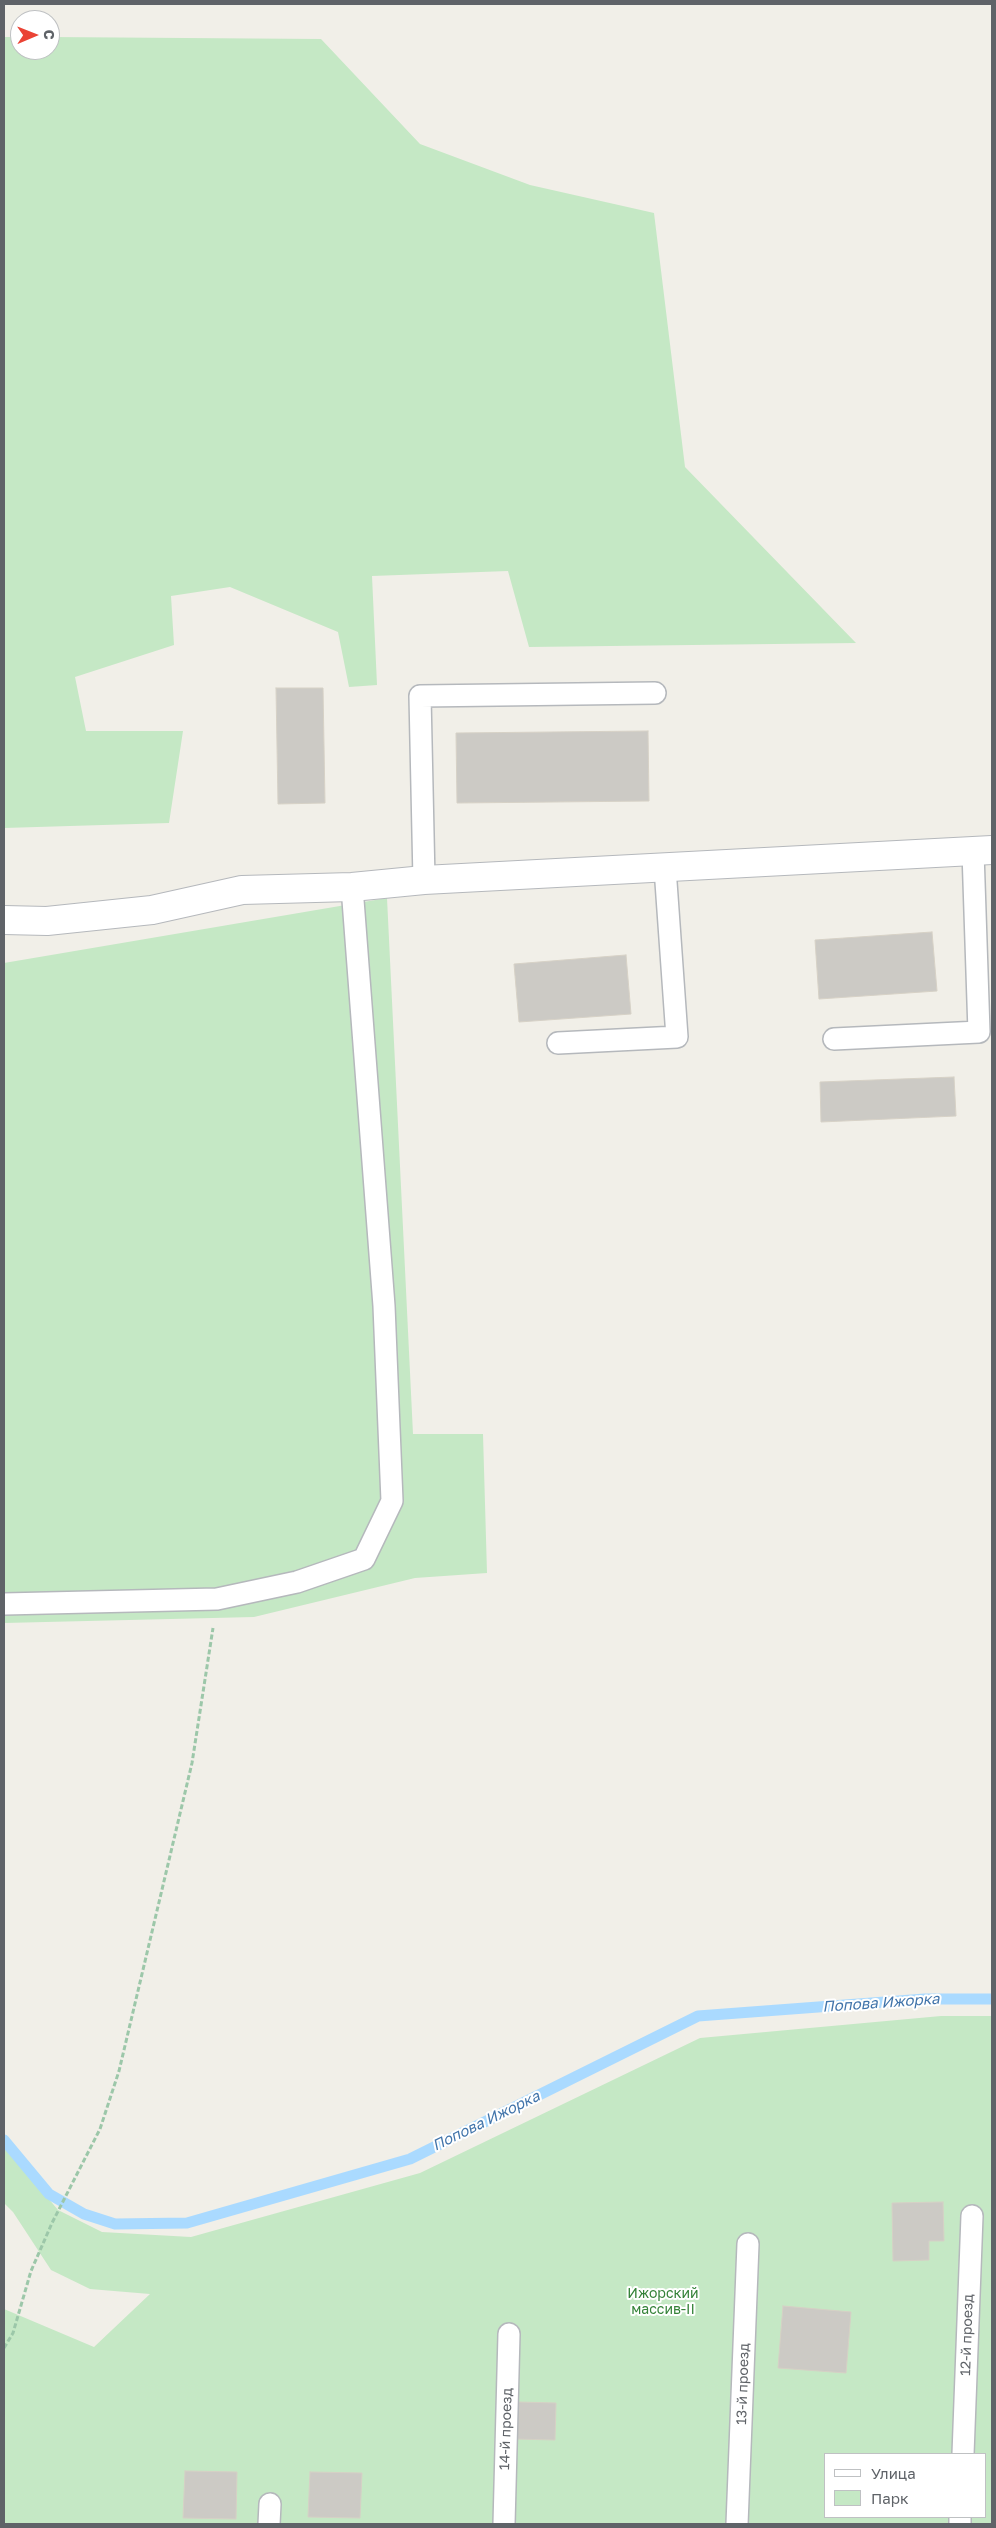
<!DOCTYPE html>
<html>
<head>
<meta charset="utf-8">
<style>
  body { margin:0 }
  #map { position:relative; width:996px; height:2528px; overflow:hidden; background:#f1efe8; font-family:"Golos Text",sans-serif }
  canvas { display:block }
  .frame { position:absolute; inset:0; border:5px solid #5f6368; pointer-events:none }
  .legend { position:absolute; left:824px; top:2453px; width:162px; height:65px; box-sizing:border-box; background:#fff; border:1px solid #bfc1c3; margin:0; padding:6px 9px; list-style:none; font-size:15px; color:#5f6368 }
  .legend li { display:flex; align-items:center; gap:10px; height:25px }
  .legend b { width:25px; border:1px solid #bfc1c3 }
  .north { position:absolute; left:10px; top:10px; width:50px; height:50px; box-sizing:border-box; background:#fff; border:1px solid #bfc1c3; border-radius:50%; rotate:89deg; font-size:14px; font-weight:700; line-height:20px; text-align:center; color:#5f6368 }
  .north::after { content:''; display:block; margin:auto; width:18px; height:22px; background:#ea4335; clip-path:polygon(50% 0,100% 100%,50% 72%,0 100%) }
</style>
</head>
<body>
<div id="map">
<canvas width="996" height="2528"></canvas>
<div class="frame"></div>
<ul class="legend">
<li><b style="height:6px;background:#fff"></b>Улица</li>
<li><b style="height:14px;background:#c5e8c5"></b>Парк</li>
</ul>
<div class="north">С</div>
</div>
<script>
const ctx = document.querySelector('canvas').getContext('2d');
ctx.lineJoin = 'round';
function paint(path, color) { ctx.fillStyle = color; ctx.fill(path, 'evenodd'); }
const poly = rows => new Path2D(rows.map(r => 'M' + r).join(''));
function strokePath(path, color, width, dash) { ctx.strokeStyle = color; ctx.lineWidth = width; ctx.lineCap = dash ? 'butt' : 'round'; ctx.setLineDash(dash || []); ctx.stroke(path); }
function write(font, color, halo, rows, align = 'center') {
  ctx.font = font + ' "Golos Text",sans-serif'; ctx.lineWidth = 4; ctx.setLineDash([]); ctx.textBaseline = 'middle'; ctx.strokeStyle = halo; ctx.fillStyle = color; for (const [text, x, y, turn = 0] of rows) {
    ctx.save(); ctx.translate(x, y); ctx.rotate((+turn || 0) * Math.PI / 180); ctx.textAlign = isNaN(turn) ? turn : align; if (halo) ctx.strokeText(text, 0, 0); ctx.fillText(text, 0, 0); ctx.restore();
  }
}
const green = poly([
  [4,37,20,37,20,50,50,50,50,37,321,39,420,144,530,185,654,213,685,467,856,643,529,647,508,571,372,576,377,685,349,687,338,632,230,587,171,596,174,645,75,677,86,731,183,731,169,823,4,828],
  [387,898,413,1434,483,1434,487,1573,415,1578,254,1617,4,1623,4,963],
  [941,2016,992,2016,992,2524,4,2524,4,2309,94,2347,150,2294,90,2289,51,2270,13,2212,4,2203,4,2145,58,2210,102,2232,191,2237,420,2173,700,2038],
  [825,2454,985,2454,985,2517,825,2517]
]);
const stream = poly([
  [4,2140,49,2194,84,2214,115,2224,187,2223,410,2159,698,2016,925,1999,992,1999]
]);
const building = poly([
  [276,688,323,688,325,803,278,804,276,688],
  [648,731,649,801,457,803,456,733,648,731],
  [932,932,937,991,819,999,815,940,932,932],
  [626,955,631,1014,519,1022,514,964,626,955],
  [954,1077,956,1116,821,1122,820,1082,954,1077],
  [943,2202,944,2241,929,2241,929,2260,893,2261,892,2203,943,2202],
  [783,2306,851,2312,846,2373,778,2368,783,2306],
  [518,2402,556,2403,555,2440,516,2439,518,2402],
  [185,2471,237,2472,236,2519,183,2518,185,2471],
  [310,2472,362,2473,360,2518,308,2517,310,2472]
]);
const path = poly([
  [4,2348,13,2333,31,2271,52,2223,100,2129,119,2071,192,1763,213,1628]
]);
const lane = poly([
  [424,880,420,696,655,693],
  [834,1039,979,1032,973,852],
  [558,1043,677,1037,665,868],
  [4,1604,217,1599,297,1582,364,1559,392,1501,384,1306,352,887],
  [963,2454,972,2216],
  [269,2524,270,2504],
  [504,2524,509,2334],
  [737,2524,748,2244],
  [960,2524,960,2517]
]);
const street = poly([
  [4,920,47,921,152,910,242,890,352,887,424,880,992,850]
]);
const parkNames = [
  ["Ижорский",663,2294],
  ["массив-II",663,2310]
];
const streetNames = [
  ["12-й проезд",967,2335,-88],
  ["13-й проезд",743,2384,-88],
  ["14-й проезд",506,2429,-88]
];
const waterNames = [
  ["Попова Ижорка",881,2003,-4],
  ["Попова Ижорка",486,2121,-26]
];
paint(green, '#c5e8c5');
strokePath(stream, '#aadaff', 11);
paint(building, '#cccac5');
strokePath(building, '#d6d1c6', 1);
strokePath(lane, '#b5b8bc', 24);
strokePath(street, '#b5b8bc', 30);
strokePath(path, '#9cc7a9', 3, [5, 2.5]);
strokePath(lane, '#fff', 21);
strokePath(street, '#fff', 28);
write('14px', '#348238', '#fff', parkNames);
write('14px', '#5f6368', '#fff', streetNames);
write('italic 15px', '#4174aa', '#fff', waterNames);
</script>
</body>
</html>
